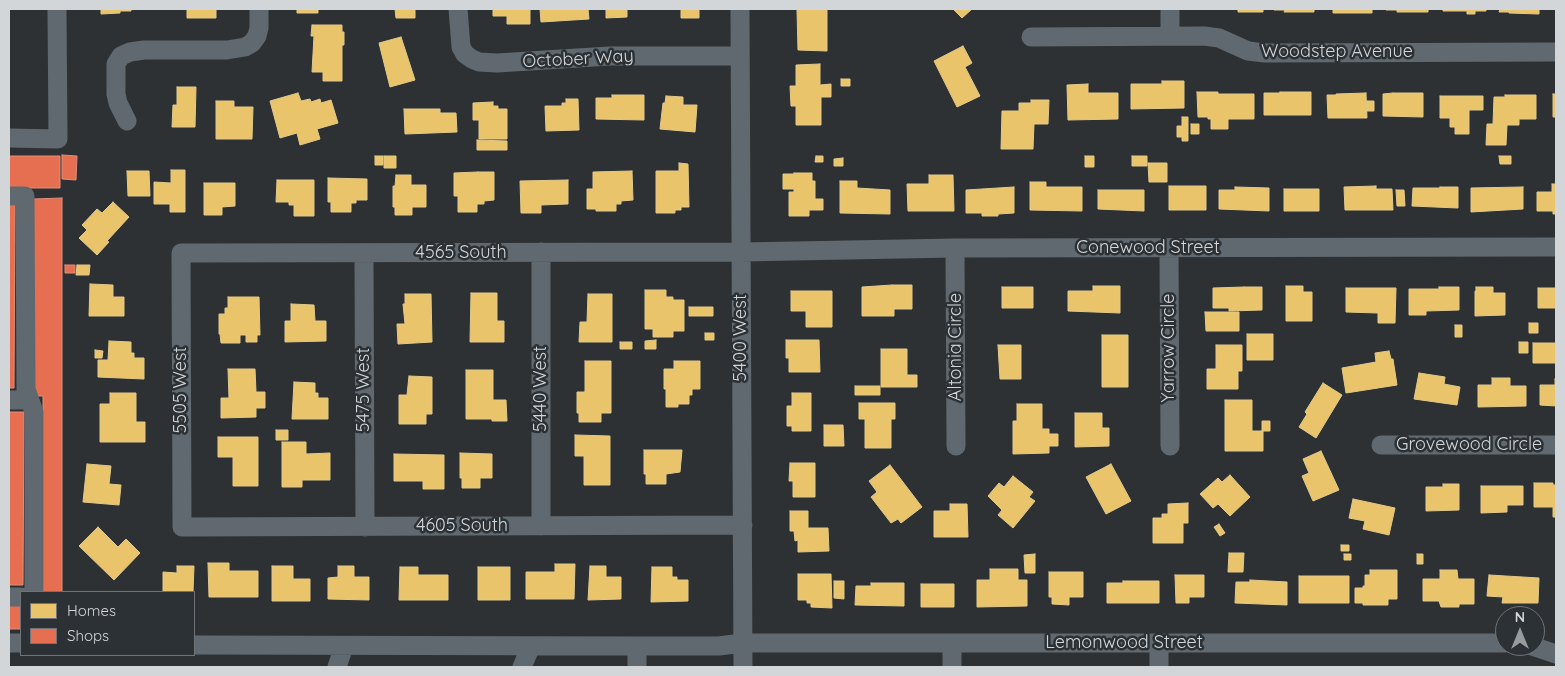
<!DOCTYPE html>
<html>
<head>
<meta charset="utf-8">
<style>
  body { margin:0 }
  #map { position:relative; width:1565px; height:676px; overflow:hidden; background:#2e3133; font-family:Quicksand,sans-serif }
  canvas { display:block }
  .frame { position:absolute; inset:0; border:10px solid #d3d6d9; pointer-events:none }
  .legend { position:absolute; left:20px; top:591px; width:175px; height:65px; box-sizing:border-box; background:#2c3135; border:1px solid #6f7377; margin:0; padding:6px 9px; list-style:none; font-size:15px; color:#d3d6d9 }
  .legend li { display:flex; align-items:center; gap:10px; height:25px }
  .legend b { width:25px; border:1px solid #6f7377 }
  .north { position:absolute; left:1495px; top:606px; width:50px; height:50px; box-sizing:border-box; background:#2c3135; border:1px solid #6f7377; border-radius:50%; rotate:0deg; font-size:14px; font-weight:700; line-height:20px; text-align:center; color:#d3d6d9 }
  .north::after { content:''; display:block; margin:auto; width:18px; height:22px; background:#999c9f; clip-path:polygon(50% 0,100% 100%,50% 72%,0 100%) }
</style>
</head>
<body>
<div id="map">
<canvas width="1565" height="676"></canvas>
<div class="frame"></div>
<ul class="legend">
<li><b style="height:14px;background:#e9c46a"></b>Homes</li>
<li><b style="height:14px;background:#e76f51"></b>Shops</li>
</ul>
<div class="north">N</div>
</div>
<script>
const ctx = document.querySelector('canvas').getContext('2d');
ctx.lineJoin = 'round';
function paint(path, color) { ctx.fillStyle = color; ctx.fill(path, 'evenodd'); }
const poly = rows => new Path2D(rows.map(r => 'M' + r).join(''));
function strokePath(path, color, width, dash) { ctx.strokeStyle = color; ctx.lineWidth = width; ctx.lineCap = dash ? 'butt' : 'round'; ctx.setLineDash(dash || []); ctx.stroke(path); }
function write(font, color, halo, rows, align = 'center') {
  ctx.font = font + ' Quicksand,sans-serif'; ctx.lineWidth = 5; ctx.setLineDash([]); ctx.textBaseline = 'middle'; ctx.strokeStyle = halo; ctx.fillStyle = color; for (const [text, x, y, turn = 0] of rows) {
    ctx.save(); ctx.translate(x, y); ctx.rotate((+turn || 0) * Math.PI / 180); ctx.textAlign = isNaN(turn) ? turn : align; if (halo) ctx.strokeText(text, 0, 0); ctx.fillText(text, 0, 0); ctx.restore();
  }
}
const homes = poly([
  [101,9,131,9,131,11,120,11,120,13,101,14,101,9],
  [187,9,216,9,216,18,187,18,187,9],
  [297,9,318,9,318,13,297,13,297,9],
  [395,9,415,9,415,18,396,18,395,9],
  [493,9,530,9,530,24,507,24,507,16,493,16,493,9],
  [540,9,588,9,589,19,541,22,540,9],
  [606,9,627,9,627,17,606,18,606,9],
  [681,9,699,9,699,18,681,18,681,9],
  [800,9,827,9,827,51,798,50,797,10,800,10,800,9],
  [953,9,972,9,962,18,953,9],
  [1238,9,1263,9,1263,12,1238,12,1238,9],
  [1274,9,1314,9,1314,12,1284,12,1285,10,1274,10,1274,9],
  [1333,9,1372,9,1372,13,1333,13,1333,9],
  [1386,9,1428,9,1428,12,1397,12,1397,10,1386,10,1386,9],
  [1443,9,1486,9,1486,11,1475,11,1475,14,1467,14,1467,11,1443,11,1443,9],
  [1500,9,1539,9,1539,14,1509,13,1509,12,1499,12,1500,9],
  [312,25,342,25,342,32,344,32,344,45,342,45,342,81,323,81,323,72,312,72,314,36,311,36,312,25],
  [401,37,415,80,390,87,379,43,401,37],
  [963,46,972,63,965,67,980,96,957,107,934,61,963,46],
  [820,64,820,85,831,84,831,97,821,97,821,125,796,125,796,106,791,106,790,86,796,86,796,65,820,64],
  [841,79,850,79,850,86,841,86,841,79],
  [1162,81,1184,81,1184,108,1131,109,1131,84,1162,84,1162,81],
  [1088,84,1088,93,1118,93,1118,119,1068,120,1067,85,1088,84],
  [177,87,196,87,195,127,172,127,173,105,177,105,177,87],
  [1197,92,1218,92,1218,94,1254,94,1254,119,1228,119,1228,129,1211,129,1211,119,1208,119,1208,117,1198,117,1197,92],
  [1280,92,1311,92,1311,115,1264,115,1264,93,1280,93,1280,92],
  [298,93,301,101,310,99,311,102,320,99,321,103,331,100,338,123,317,129,320,139,300,145,297,133,280,138,270,101,298,93],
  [1366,93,1367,118,1328,118,1327,95,1336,95,1336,94,1366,93],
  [1393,93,1423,93,1423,117,1383,116,1383,94,1393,93],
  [1553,94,1556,94,1556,117,1553,117,1553,94],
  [612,95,644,95,644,120,596,119,596,98,612,98,612,95],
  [1505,95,1536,95,1536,119,1519,119,1519,125,1507,125,1506,145,1486,145,1487,124,1493,124,1494,97,1505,97,1505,95],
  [666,96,683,97,683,105,697,105,695,132,660,129,663,103,665,103,666,96],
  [1440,96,1483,96,1483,110,1469,110,1469,134,1455,134,1455,127,1450,127,1450,118,1440,118,1440,96],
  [566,99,578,99,579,130,546,131,545,106,562,106,562,103,566,103,566,99],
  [1031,100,1049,100,1048,124,1034,124,1033,149,1001,149,1002,111,1019,111,1019,103,1031,103,1031,100],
  [216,101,234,101,234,107,253,107,252,139,216,139,216,101],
  [1367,101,1374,101,1374,111,1367,111,1367,101],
  [493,102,493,106,498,106,498,109,507,109,507,139,479,139,479,120,473,120,473,103,493,102],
  [404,109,440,109,440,113,456,113,457,132,405,134,404,109],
  [1182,117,1188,117,1188,141,1182,141,1182,137,1177,137,1177,126,1182,126,1182,117],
  [1191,124,1199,124,1199,134,1191,134,1191,124],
  [477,140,507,141,507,150,477,150,477,140],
  [375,156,383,156,383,165,375,165,375,156],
  [384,156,396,156,396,168,384,168,384,156],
  [816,156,823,156,823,162,815,162,816,156],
  [1085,156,1094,156,1094,167,1085,167,1085,156],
  [1132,156,1147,156,1147,166,1132,166,1132,156],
  [1499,156,1511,156,1511,164,1500,164,1499,156],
  [843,158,843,166,834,166,834,159,843,158],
  [679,163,688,164,689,207,681,207,681,210,675,210,675,213,656,213,656,171,679,171,679,163],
  [1148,163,1167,163,1167,182,1149,182,1148,163],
  [171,170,185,170,185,212,170,212,170,204,154,204,154,182,171,183,171,170],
  [127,171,149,171,150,196,128,196,127,171],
  [632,171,633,200,621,201,621,204,616,204,616,211,596,211,596,209,587,209,587,189,593,189,593,172,632,171],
  [478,172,494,172,494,200,484,201,484,204,477,204,477,212,458,212,458,196,454,196,454,173,478,172],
  [794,173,812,173,812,181,815,181,815,199,823,199,823,210,809,210,809,216,789,216,789,192,794,192,794,189,783,189,783,174,794,174,794,173],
  [396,175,411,175,411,185,426,185,426,207,412,207,412,215,395,215,395,207,393,207,393,186,395,186,396,175],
  [929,175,953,175,954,211,908,211,907,184,929,184,929,175],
  [328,178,367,179,367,200,356,200,356,203,351,203,351,212,331,212,331,202,328,202,328,178],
  [277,180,314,180,314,216,294,216,294,205,289,205,289,202,276,202,277,180],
  [568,180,568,204,541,205,541,213,521,213,520,181,568,180],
  [840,181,857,181,857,188,890,190,890,214,840,213,840,181],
  [1030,182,1046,182,1046,187,1082,187,1082,211,1030,210,1030,182],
  [204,183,235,183,235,206,222,207,222,215,204,215,204,183],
  [1552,184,1556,184,1556,214,1553,214,1553,211,1537,211,1537,192,1552,192,1552,184],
  [1169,186,1206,186,1206,210,1169,210,1169,186],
  [1376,186,1376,189,1392,189,1393,210,1345,210,1344,187,1376,186],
  [1014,187,1014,213,998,214,998,216,982,216,982,213,966,213,966,190,1014,187],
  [1235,187,1269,188,1269,211,1219,209,1219,190,1235,190,1235,187],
  [1440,187,1458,187,1458,208,1412,206,1413,188,1440,188,1440,187],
  [1523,187,1523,209,1471,212,1471,188,1523,187],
  [1284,189,1319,189,1319,211,1284,211,1284,189],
  [1098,190,1144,190,1144,211,1098,209,1098,190],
  [1396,190,1404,190,1405,206,1397,206,1396,190],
  [113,202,129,217,107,241,109,242,97,255,79,238,87,230,82,225,97,209,102,213,113,202],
  [77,265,90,265,89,275,76,275,77,265],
  [90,284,113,285,113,297,124,297,124,316,89,316,90,284],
  [892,285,912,285,912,309,894,309,894,316,862,316,862,287,892,285],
  [1093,286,1120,286,1120,313,1068,311,1068,291,1093,291,1093,286],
  [1286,286,1303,286,1303,292,1312,292,1312,321,1286,321,1286,286],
  [1002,287,1033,287,1033,308,1002,308,1002,287],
  [1244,287,1262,287,1262,310,1229,311,1229,308,1213,308,1213,288,1244,287],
  [1439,287,1459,287,1459,310,1426,311,1426,315,1409,315,1409,289,1439,289,1439,287],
  [1476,287,1493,287,1493,293,1505,293,1505,315,1475,316,1475,291,1476,291,1476,287],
  [1346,288,1396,288,1395,323,1378,323,1378,313,1346,312,1346,288],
  [1538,288,1556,288,1556,308,1538,308,1538,288],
  [645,290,666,290,666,297,673,297,673,300,684,300,684,331,673,331,673,337,653,337,653,329,645,329,645,290],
  [791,291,832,291,832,327,806,327,806,311,791,311,791,291],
  [471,293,497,293,497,321,504,321,504,342,470,342,471,293],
  [405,294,431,294,432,342,398,344,397,324,405,324,403,304,405,304,405,294],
  [588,294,612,294,612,342,579,342,580,322,587,322,588,294],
  [228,297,259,297,260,335,257,335,257,342,246,342,246,335,240,335,240,343,221,343,220,334,219,334,219,314,225,314,225,308,228,308,228,297],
  [291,304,314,305,315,321,326,321,326,341,285,342,285,321,291,321,291,304],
  [689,307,713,307,713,316,689,316,689,307],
  [1205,312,1239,312,1239,331,1206,331,1205,312],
  [1529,323,1538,323,1538,333,1529,333,1529,323],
  [1455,325,1462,325,1462,337,1455,337,1455,325],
  [705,333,714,333,714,340,705,340,705,333],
  [1247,334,1273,334,1273,360,1247,360,1247,334],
  [1102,335,1128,335,1128,387,1102,387,1102,335],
  [656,340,656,349,645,349,645,341,656,340],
  [786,340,819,340,820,372,789,372,789,358,786,358,786,340],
  [109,341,131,342,131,353,134,353,134,358,144,358,144,379,98,377,98,360,108,360,109,341],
  [620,342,632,342,632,349,620,349,620,342],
  [1519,342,1528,342,1528,353,1519,353,1519,342],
  [1533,343,1556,343,1556,363,1533,363,1533,343],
  [998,345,1021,345,1021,379,1000,379,998,345],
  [1216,345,1242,345,1242,371,1238,371,1238,389,1207,389,1207,369,1216,369,1216,345],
  [881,349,907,349,907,375,917,375,917,387,881,387,881,349],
  [95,350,103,351,102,358,95,358,95,350],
  [1389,351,1391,359,1393,359,1397,385,1346,393,1342,368,1376,362,1375,353,1389,351],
  [585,361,611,361,611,413,601,413,601,422,579,422,579,413,577,413,577,392,585,392,585,361],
  [674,361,700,361,700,389,692,389,692,395,689,395,689,404,678,404,678,407,666,407,666,389,664,389,664,369,674,369,674,361],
  [228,369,255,369,256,392,265,392,265,408,256,408,256,417,221,418,221,398,229,398,228,369],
  [466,370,493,370,493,400,506,400,507,421,492,421,492,419,466,419,466,370],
  [1419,373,1445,377,1444,384,1460,387,1457,405,1414,399,1419,373],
  [409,376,432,377,432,414,426,414,426,424,399,424,399,395,407,395,409,376],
  [1492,378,1510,378,1510,386,1526,386,1526,406,1478,407,1478,385,1492,385,1492,378],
  [1555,379,1556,379,1556,406,1540,405,1540,385,1555,385,1555,379],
  [294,382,315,383,315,393,318,393,318,398,328,398,328,419,292,419,294,382],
  [1323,383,1342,395,1316,438,1299,427,1307,414,1305,412,1323,383],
  [855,386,880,386,880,395,855,395,855,386],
  [110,393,136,393,136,422,145,422,145,442,100,442,100,404,110,404,110,393],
  [792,393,811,393,811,431,792,431,792,426,787,426,787,406,792,406,792,393],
  [1225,400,1252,400,1252,431,1262,431,1262,421,1270,421,1270,431,1263,431,1263,451,1225,451,1225,400],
  [859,403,895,403,895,419,891,419,891,448,865,448,865,419,859,419,859,403],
  [1017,404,1042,404,1042,429,1049,429,1049,434,1058,434,1058,446,1049,446,1049,453,1013,454,1013,421,1017,421,1017,404],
  [1075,413,1102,413,1102,428,1109,428,1109,446,1075,447,1075,413],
  [824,425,843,425,844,446,824,446,824,425],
  [276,430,288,430,288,440,276,440,276,430],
  [575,435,610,436,610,485,584,485,584,456,575,456,575,435],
  [218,437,258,437,258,486,233,486,233,457,218,457,218,437],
  [282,442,306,442,306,454,330,453,330,480,302,480,302,487,282,487,282,442],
  [644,450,682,450,680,472,666,474,666,484,646,484,646,474,644,474,644,450],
  [1321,451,1339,490,1313,501,1302,476,1309,473,1303,459,1321,451],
  [460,453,492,454,492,478,480,478,480,488,462,488,462,478,460,478,460,453],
  [394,454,444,455,444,489,423,489,423,481,394,481,394,454],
  [790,463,815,463,815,497,793,497,793,481,789,481,790,463],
  [87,464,111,466,109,484,121,485,119,505,83,502,87,464],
  [1111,464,1131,501,1106,514,1086,477,1111,464],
  [890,465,922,507,901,523,898,519,891,523,871,497,877,492,869,481,890,465],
  [1230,475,1250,497,1230,516,1218,504,1213,508,1200,494,1218,478,1222,482,1230,475],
  [1013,476,1033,492,1029,497,1035,501,1013,528,998,515,1002,510,988,496,999,483,1004,487,1013,476],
  [1534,483,1553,483,1553,485,1556,485,1556,517,1553,517,1553,507,1534,507,1534,483],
  [1443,484,1459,484,1459,510,1426,511,1426,487,1443,487,1443,484],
  [1481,486,1523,486,1523,505,1507,505,1507,512,1481,513,1481,486],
  [1353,499,1395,508,1389,535,1363,529,1365,521,1349,518,1353,499],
  [1188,503,1188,523,1183,523,1183,543,1153,543,1153,518,1162,518,1162,514,1168,514,1168,504,1188,503],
  [950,504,967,504,968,537,934,537,934,511,950,511,950,504],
  [790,511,808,511,808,528,828,528,829,551,798,552,798,540,795,541,794,531,790,531,790,511],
  [1219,524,1225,533,1220,536,1214,527,1219,524],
  [98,527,118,547,126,539,140,553,114,580,79,546,98,527],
  [1341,545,1349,545,1349,551,1341,551,1341,545],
  [1229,553,1244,553,1243,572,1228,572,1229,553],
  [1035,554,1035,573,1025,573,1024,555,1035,554],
  [1344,554,1351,554,1351,560,1344,560,1344,554],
  [1417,554,1423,554,1423,564,1417,564,1417,554],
  [208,563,229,563,229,571,258,571,258,597,209,597,208,563],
  [555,564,575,564,574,599,526,599,526,572,555,572,555,564],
  [177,566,194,566,193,592,163,592,163,572,177,573,177,566],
  [272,566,293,566,293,579,310,579,310,601,272,601,272,566],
  [338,566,354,566,354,577,369,577,369,600,328,599,328,578,338,577,338,566],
  [590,566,606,566,606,577,621,577,621,599,588,600,590,566],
  [400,567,418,567,418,575,448,575,448,600,399,600,400,567],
  [478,567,510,567,510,600,478,600,478,567],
  [652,567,672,567,672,577,677,577,677,580,688,580,688,601,651,602,652,567],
  [990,569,1018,569,1018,580,1027,580,1027,606,977,607,977,580,990,580,990,569],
  [1370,570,1397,570,1397,599,1388,599,1388,605,1363,605,1363,603,1355,603,1355,588,1363,588,1363,586,1365,586,1365,575,1370,575,1370,570],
  [1440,570,1457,570,1458,579,1474,579,1474,604,1459,604,1459,607,1441,607,1439,601,1423,601,1423,579,1440,579,1440,570],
  [1049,572,1083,572,1083,597,1069,597,1069,605,1052,604,1052,597,1049,597,1049,572],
  [798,574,831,574,832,608,811,607,811,603,807,603,807,600,798,600,798,574],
  [1175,575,1204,575,1204,597,1189,597,1189,603,1176,603,1175,575],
  [1489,575,1539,578,1538,603,1502,603,1503,597,1487,596,1489,575],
  [1299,576,1349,576,1349,603,1299,603,1299,576],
  [1250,580,1287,582,1287,605,1235,603,1236,582,1250,582,1250,580],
  [834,581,844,581,844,599,834,598,834,581],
  [1123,581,1159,581,1159,603,1107,603,1107,583,1123,583,1123,581],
  [871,583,904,583,904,606,855,605,856,586,871,586,871,583],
  [921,584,954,584,954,607,921,607,921,584]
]);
const shops = poly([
  [62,155,77,156,76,180,62,179,62,155],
  [9,156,60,156,60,188,9,188,9,156],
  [62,198,62,592,43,592,43,396,34,396,33,199,62,198],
  [9,205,15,205,14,388,9,388,9,205],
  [65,265,75,265,75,273,65,273,65,265],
  [9,412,24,412,23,585,9,585,9,412],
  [9,605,21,605,21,629,9,629,9,605]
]);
const minor = poly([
  [458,9,461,47,465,54,472,59,479,62,497,63,610,56,740,56],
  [740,9,743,667],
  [1170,9,1170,36],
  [1031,37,1204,36,1219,38,1248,51,1265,53,1556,52],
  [127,121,118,103,116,94,116,64,121,56,130,52,144,50,227,50,245,47,252,43,257,36,259,28,259,9],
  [9,138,58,139,57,9],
  [9,196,25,196,26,389,34,412,34,592],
  [955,248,956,446],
  [1169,249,1170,446],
  [541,252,541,526],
  [364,253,365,527],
  [9,400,30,400],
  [1381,445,1556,445],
  [743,525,182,527,181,253,741,252,955,248,1556,247],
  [9,597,21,597],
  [9,643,21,643],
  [952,643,952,667],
  [1159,643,1159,667],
  [194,645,637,646,719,646,742,643,1505,643],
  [637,646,637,667],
  [1532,646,1556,654],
  [337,667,344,646],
  [522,667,531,646]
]);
const streetNames = [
  ["Woodstep Avenue",1337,52],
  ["October Way",578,59,-3],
  ["Conewood Street",1148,248],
  ["4565 South",461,253],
  ["5400 West",741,338,-90],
  ["Altonia Circle",956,347,-90],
  ["Yarrow Circle",1169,348,-90],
  ["5440 West",541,389,-90],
  ["5505 West",181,390,-90],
  ["5475 West",364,390,-90],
  ["Grovewood Circle",1469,445],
  ["4605 South",462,526],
  ["Lemonwood Street",1124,643]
];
paint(homes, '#e9c46a');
strokePath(homes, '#e2c98b', 1);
paint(shops, '#e76f51');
strokePath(shops, '#e18e7a', 1);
strokePath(minor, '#606970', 19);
write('18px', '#d3d6d9', '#2c3135', streetNames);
</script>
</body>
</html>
